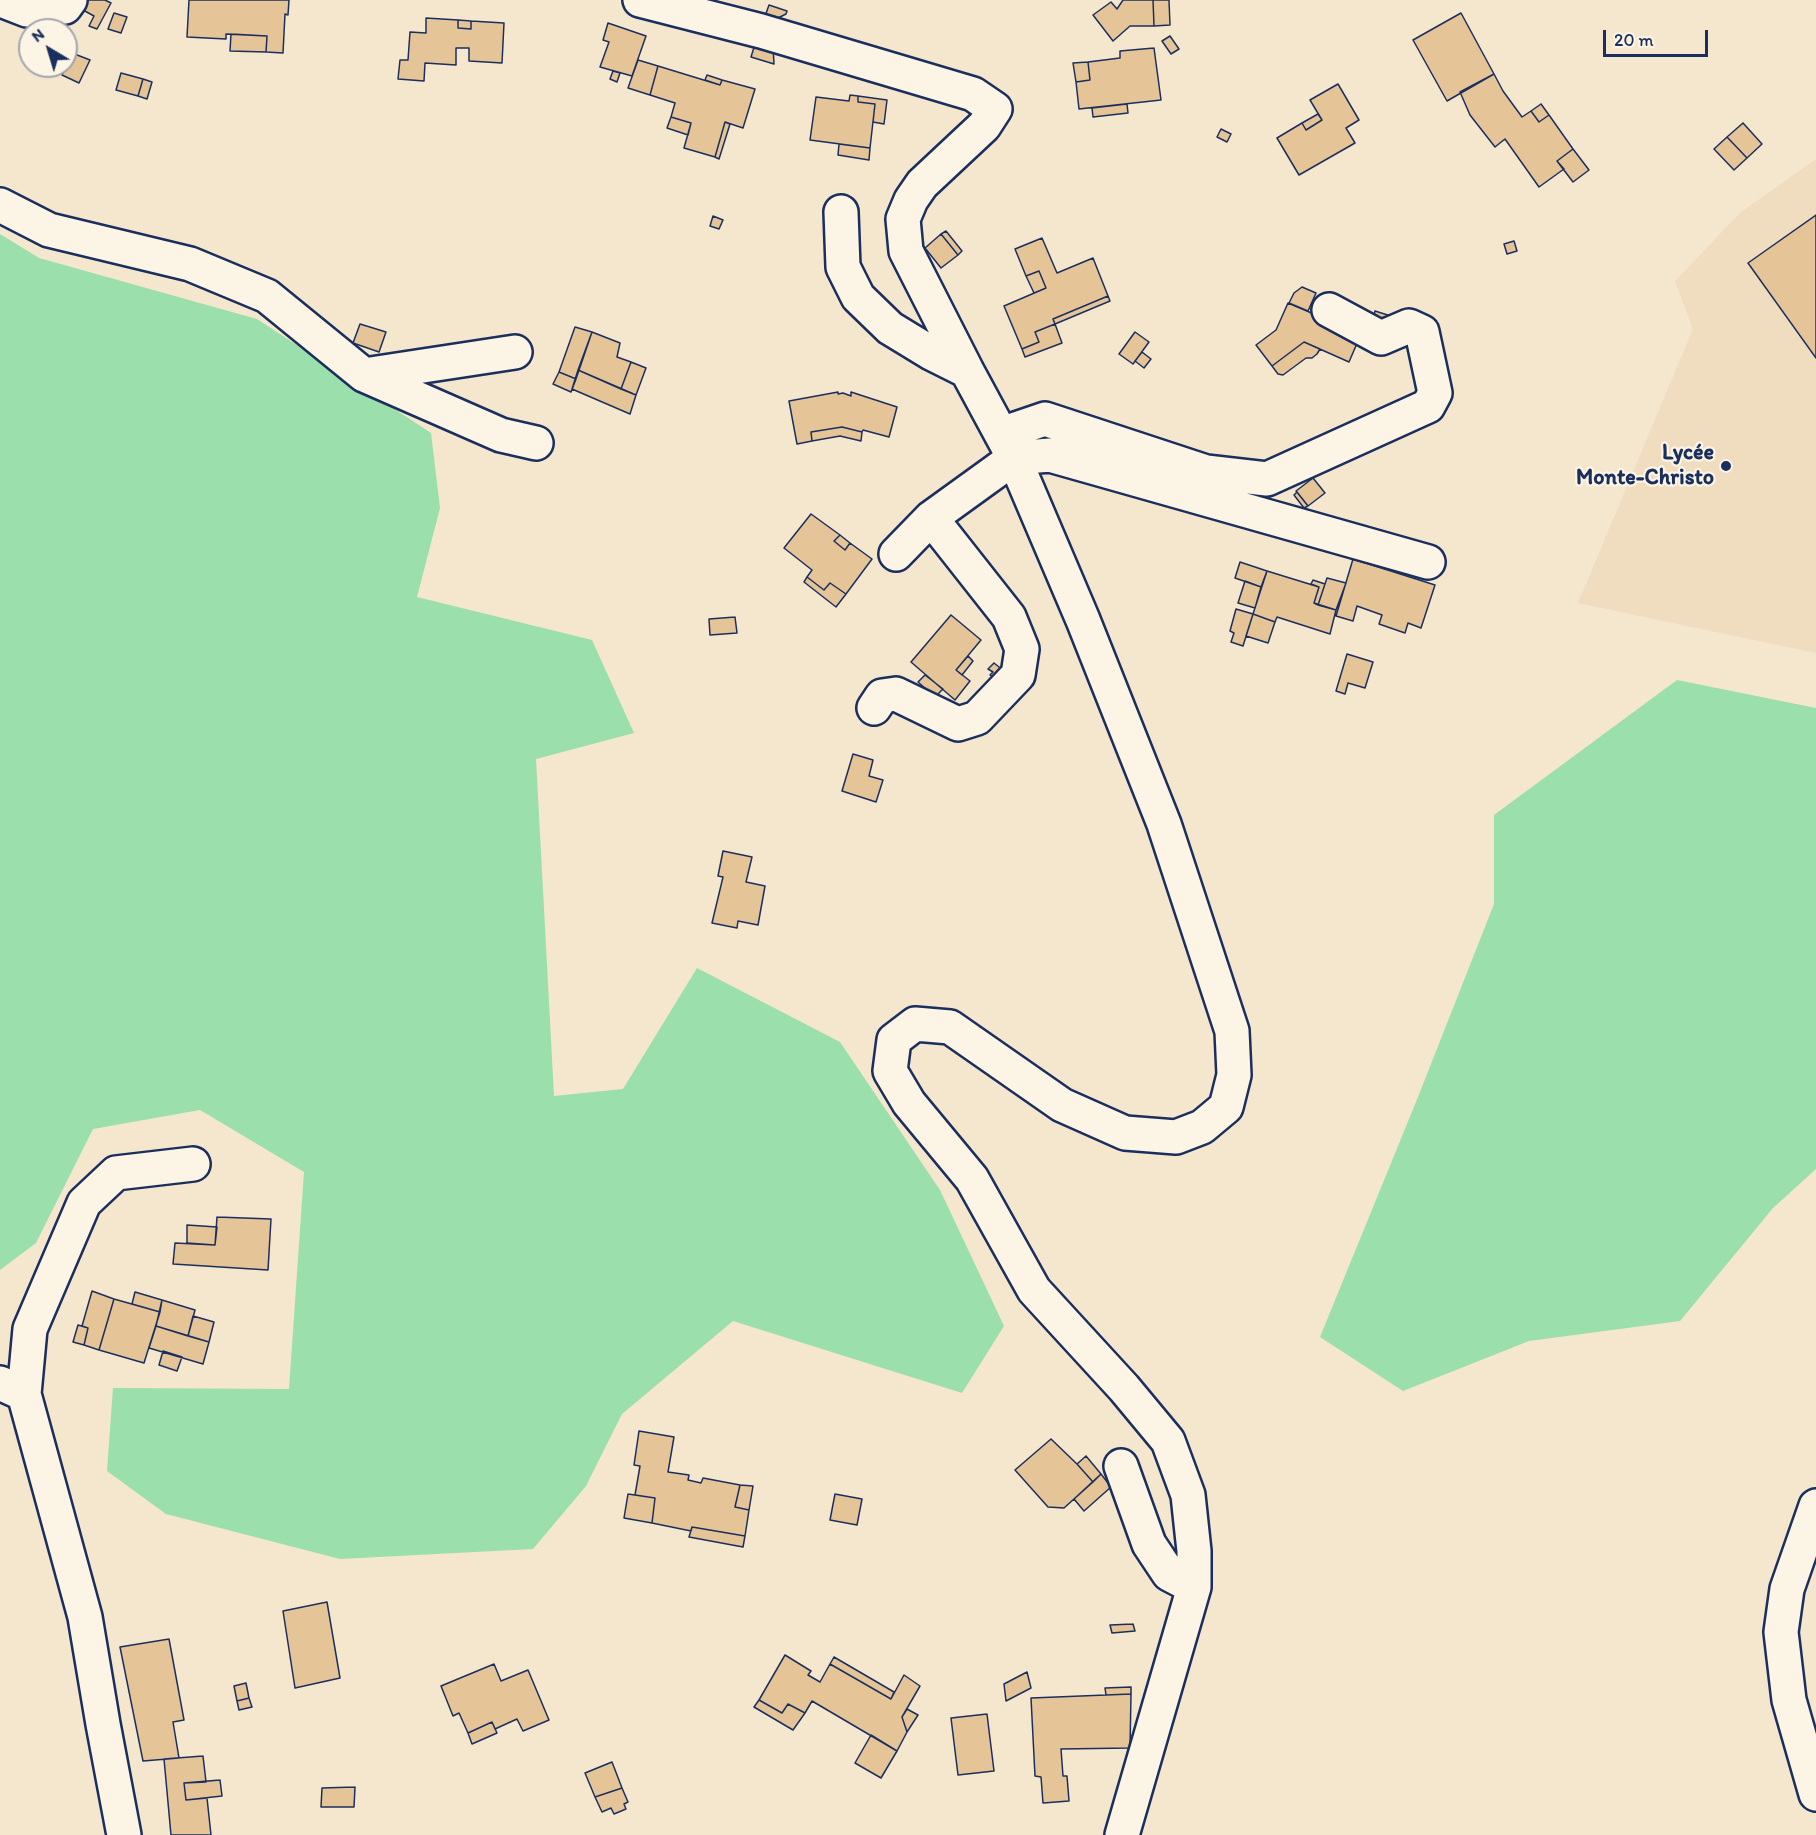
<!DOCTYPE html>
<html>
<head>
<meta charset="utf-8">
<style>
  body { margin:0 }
  #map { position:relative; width:1816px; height:1835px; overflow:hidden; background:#f5e6ce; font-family:Itim,sans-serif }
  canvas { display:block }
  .north { position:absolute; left:18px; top:18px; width:60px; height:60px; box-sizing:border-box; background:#fcf5e5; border:2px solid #a2a6af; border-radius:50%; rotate:322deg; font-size:16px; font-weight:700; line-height:24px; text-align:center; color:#1b2f5e }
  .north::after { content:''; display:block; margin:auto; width:21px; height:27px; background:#1b2f5e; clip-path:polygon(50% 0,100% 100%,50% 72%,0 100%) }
  .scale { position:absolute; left:1603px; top:30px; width:105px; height:27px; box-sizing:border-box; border:3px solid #1b2f5e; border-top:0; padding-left:8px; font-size:18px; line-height:21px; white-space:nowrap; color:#1b2f5e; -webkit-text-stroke:4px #fcf5e5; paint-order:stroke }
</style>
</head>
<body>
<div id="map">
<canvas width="1816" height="1835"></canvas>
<div class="north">N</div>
<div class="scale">20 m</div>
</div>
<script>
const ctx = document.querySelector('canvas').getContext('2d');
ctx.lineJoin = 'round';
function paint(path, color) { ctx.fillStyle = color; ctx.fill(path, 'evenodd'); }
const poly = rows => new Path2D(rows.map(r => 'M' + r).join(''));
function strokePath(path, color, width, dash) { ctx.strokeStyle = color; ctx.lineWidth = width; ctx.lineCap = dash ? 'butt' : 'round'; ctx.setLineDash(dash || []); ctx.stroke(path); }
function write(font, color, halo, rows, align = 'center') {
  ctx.font = font + ' Itim,sans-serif'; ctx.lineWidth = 4.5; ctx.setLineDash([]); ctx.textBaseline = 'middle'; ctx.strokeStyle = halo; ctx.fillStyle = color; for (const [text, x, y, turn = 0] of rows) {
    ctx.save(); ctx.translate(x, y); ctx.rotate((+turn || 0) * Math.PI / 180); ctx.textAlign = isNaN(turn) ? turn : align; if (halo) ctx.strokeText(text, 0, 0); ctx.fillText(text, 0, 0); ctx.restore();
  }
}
const built = poly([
  [1816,159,1816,653,1578,603,1693,329,1675,281,1741,212]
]);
const green = poly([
  [0,234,39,258,257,319,431,433,440,508,417,597,592,640,634,733,536,759,554,1096,623,1089,697,968,840,1042,940,1190,1004,1326,962,1393,733,1321,622,1414,586,1486,533,1549,340,1559,166,1514,107,1471,113,1388,289,1389,304,1172,200,1110,93,1129,36,1243,0,1270],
  [1677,680,1816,708,1816,1169,1773,1208,1680,1321,1529,1341,1403,1391,1320,1337,1418,1097,1494,904,1494,815]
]);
const building = poly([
  [88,0,105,0,111,3,97,29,89,26,94,16,83,10,88,0],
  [189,0,289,0,288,15,285,14,283,53,266,52,267,36,226,34,226,39,187,37,189,0],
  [1123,0,1153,0,1154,26,1130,26,1113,41,1093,15,1111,2,1117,9,1123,0],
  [1153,0,1169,0,1170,25,1154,26,1153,0],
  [769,5,787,11,786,14,776,19,763,22,769,5],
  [114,13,127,17,121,33,108,29,114,13],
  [1461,13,1494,74,1447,101,1413,40,1461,13],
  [426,18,458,20,458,28,471,29,471,21,504,23,502,63,469,61,469,48,456,48,456,65,425,63,424,81,398,79,400,60,408,60,410,32,426,33,426,18],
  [458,20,471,21,471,29,458,28,458,20],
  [608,23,646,36,632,76,600,67,609,42,603,40,608,23],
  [231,34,267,36,266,52,230,51,231,34],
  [1170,36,1179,49,1171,54,1162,41,1170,36],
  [756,41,773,46,774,64,751,57,756,41],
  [1154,48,1161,100,1079,109,1076,82,1090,80,1088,62,1120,58,1120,51,1154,48],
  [72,53,90,60,79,83,62,75,72,53],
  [638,60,658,66,650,95,628,88,638,60],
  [1088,62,1090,80,1076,82,1073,63,1088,62],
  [658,66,720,85,722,80,755,89,743,128,725,122,715,157,684,148,691,123,671,117,675,103,650,95,658,66],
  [613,71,620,73,617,82,610,79,613,71],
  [121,73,143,79,138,96,116,90,121,73],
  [1494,74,1503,91,1522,117,1531,111,1539,122,1549,115,1573,149,1557,161,1564,169,1539,187,1505,139,1495,147,1470,115,1460,92,1494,74],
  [707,75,722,80,720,85,705,80,707,75],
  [143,79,152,82,147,99,138,96,143,79],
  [1338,84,1359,120,1346,128,1355,143,1299,175,1277,138,1302,123,1306,130,1322,120,1310,100,1338,84],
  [850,95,858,96,858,102,875,104,870,148,810,140,816,97,849,101,850,95],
  [858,96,887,100,884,124,873,122,875,104,858,102,858,96],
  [1127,104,1128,113,1093,117,1092,108,1127,104],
  [1541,104,1549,115,1539,122,1531,111,1541,104],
  [1318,114,1322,120,1306,130,1302,123,1318,114],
  [671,117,691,123,688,135,667,128,671,117],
  [725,122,730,124,719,159,715,157,725,122],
  [1743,123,1762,144,1747,158,1727,137,1743,123],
  [1221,129,1231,134,1227,142,1217,137,1221,129],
  [1727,137,1747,158,1734,170,1714,149,1727,137],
  [839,144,870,148,869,160,838,155,839,144],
  [1573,149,1589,170,1573,182,1557,161,1573,149],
  [1816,215,1816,358,1748,263,1816,215],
  [713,216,723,220,719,229,710,226,713,216],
  [946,231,962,251,958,255,941,234,946,231],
  [941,234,958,255,941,268,925,248,941,234],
  [1042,238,1057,273,1093,258,1108,296,1053,319,1055,324,1035,332,1039,342,1022,349,1004,306,1046,288,1039,271,1026,276,1015,249,1042,238],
  [1514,241,1517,251,1507,254,1504,244,1514,241],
  [1039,271,1046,288,1034,293,1026,276,1039,271],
  [1302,287,1316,293,1308,311,1289,303,1294,293,1302,287],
  [1108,296,1110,301,1055,324,1053,319,1108,296],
  [1288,303,1361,334,1349,362,1304,342,1272,366,1256,345,1276,330,1288,303],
  [1375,311,1394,317,1372,323,1375,311],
  [360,324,386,332,379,352,353,343,360,324],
  [1055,324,1062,343,1025,357,1022,349,1039,342,1035,332,1055,324],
  [575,327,592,332,576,379,559,372,575,327],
  [592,332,620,343,617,357,631,362,621,389,578,370,592,332],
  [1135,332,1149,342,1133,364,1119,354,1135,332],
  [1304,342,1320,349,1317,354,1312,358,1306,358,1283,375,1278,374,1272,366,1304,342],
  [1142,352,1151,359,1144,368,1135,361,1142,352],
  [631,362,646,368,636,395,621,389,631,362],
  [578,370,636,395,630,414,572,389,578,370],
  [559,372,576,379,571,392,553,384,559,372],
  [838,392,838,394,843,393,851,396,851,392,897,407,889,437,863,430,862,432,842,427,811,432,812,441,797,444,789,401,838,392],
  [842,427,862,432,861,441,840,436,812,441,811,432,842,427],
  [1313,478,1325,493,1308,506,1296,491,1313,478],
  [1297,492,1308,506,1304,508,1294,495,1297,492],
  [811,514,840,535,834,541,845,550,850,543,872,559,846,594,830,583,824,590,807,577,812,570,784,548,811,514],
  [840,535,850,543,845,550,834,541,840,535],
  [1353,559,1435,585,1421,628,1408,623,1405,633,1379,624,1382,615,1357,606,1353,621,1336,616,1353,559],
  [1240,562,1267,571,1261,587,1235,578,1240,562],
  [1267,571,1319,587,1314,603,1336,610,1330,634,1277,617,1275,622,1253,614,1267,571],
  [807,577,824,590,830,583,846,594,836,607,804,582,807,577],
  [1327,578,1346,583,1336,610,1318,605,1327,578],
  [1313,580,1325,584,1318,605,1314,603,1319,587,1311,584,1313,580],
  [1245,581,1261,587,1255,608,1238,603,1245,581],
  [1236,609,1253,614,1243,646,1231,642,1234,633,1230,631,1236,609],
  [1253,614,1275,622,1268,643,1246,636,1253,614],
  [951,615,981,640,956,670,970,681,955,700,911,662,951,615],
  [735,617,737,633,710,635,709,619,735,617],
  [1347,654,1373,662,1365,688,1348,683,1345,694,1336,691,1347,654],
  [968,656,973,661,962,675,956,670,968,656],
  [994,663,1004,671,998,681,990,675,993,672,988,669,994,663],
  [925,675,943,689,935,697,918,682,925,675],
  [853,754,873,760,869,776,883,780,876,802,842,791,853,754],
  [723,851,752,857,746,882,765,886,758,925,738,921,737,928,712,923,723,877,718,876,723,851],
  [217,1217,271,1219,268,1270,173,1264,175,1243,215,1245,217,1217],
  [187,1225,217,1227,215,1245,187,1243,187,1225],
  [92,1291,114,1299,99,1350,84,1345,88,1328,82,1326,92,1291],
  [135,1292,162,1300,160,1312,132,1304,135,1292],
  [114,1299,160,1312,144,1363,99,1350,114,1299],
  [162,1300,195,1310,188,1336,156,1326,162,1300],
  [193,1316,214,1322,209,1342,188,1336,193,1316],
  [78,1325,88,1328,84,1345,73,1342,78,1325],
  [156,1326,209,1342,203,1364,149,1348,156,1326],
  [163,1351,182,1357,177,1371,159,1365,163,1351],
  [639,1431,674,1437,668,1472,689,1475,688,1480,701,1483,703,1478,740,1485,735,1507,749,1510,745,1536,692,1527,691,1531,652,1523,655,1498,635,1495,640,1466,634,1465,639,1431],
  [1051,1439,1077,1464,1093,1482,1064,1508,1048,1507,1015,1470,1051,1439],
  [1086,1456,1101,1474,1093,1482,1077,1464,1086,1456],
  [1101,1474,1111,1487,1084,1511,1074,1499,1101,1474],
  [740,1485,753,1486,749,1510,735,1507,740,1485],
  [628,1494,655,1498,652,1523,624,1518,628,1494],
  [835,1494,862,1499,857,1525,830,1520,835,1494],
  [692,1527,745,1536,743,1547,689,1537,692,1527],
  [327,1602,340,1678,295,1688,283,1611,327,1602],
  [1133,1624,1135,1631,1112,1633,1110,1625,1133,1624],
  [169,1639,184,1720,173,1722,179,1758,143,1761,120,1647,169,1639],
  [785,1655,811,1671,808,1675,820,1682,830,1664,891,1699,904,1675,920,1686,902,1717,907,1732,897,1751,812,1701,805,1713,788,1704,782,1713,759,1700,785,1655],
  [834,1657,894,1692,891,1699,830,1664,834,1657],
  [494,1664,501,1681,528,1670,549,1720,523,1731,517,1719,495,1729,492,1722,468,1733,459,1713,453,1716,441,1686,494,1664],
  [1027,1672,1031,1688,1006,1701,1004,1684,1027,1672],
  [246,1683,249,1698,237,1701,234,1686,246,1683],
  [1131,1687,1131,1694,1106,1695,1105,1688,1131,1687],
  [1131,1694,1130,1748,1061,1749,1063,1776,1067,1776,1069,1801,1043,1803,1041,1777,1035,1776,1031,1698,1131,1694],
  [249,1698,252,1707,239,1710,237,1701,249,1698],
  [759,1700,782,1713,788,1704,805,1713,793,1730,754,1707,759,1700],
  [907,1709,918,1715,907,1732,902,1717,907,1709],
  [987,1714,994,1771,958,1775,951,1718,987,1714],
  [492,1722,497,1733,472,1744,468,1733,492,1722],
  [871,1735,897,1751,881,1778,855,1763,871,1735],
  [203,1756,206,1782,184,1783,186,1800,207,1798,211,1835,171,1835,164,1759,203,1756],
  [612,1762,622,1788,595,1797,585,1773,612,1762],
  [220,1780,222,1796,186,1800,184,1783,220,1780],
  [355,1787,354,1807,321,1807,322,1788,355,1787],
  [622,1788,628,1802,624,1804,626,1809,614,1814,611,1808,602,1812,595,1797,622,1788]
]);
const minor = poly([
  [1,0,27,10,65,7,70,0],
  [640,0,761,31,973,94,995,109,984,126,922,184,911,200,903,219,906,251,967,371,1014,458,1083,620,1164,824,1232,1031,1234,1075,1226,1107,1202,1127,1176,1137,1125,1133,1062,1105,950,1027,915,1024,894,1040,890,1071,909,1103,972,1179,1034,1290,1124,1388,1168,1441,1188,1495,1194,1551,1194,1587,1122,1835],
  [0,205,49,230,190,264,267,296,364,375,501,435,536,443],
  [841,212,843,267,858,297,890,328,931,353,967,371],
  [364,375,515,352],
  [1001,434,1045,419,1206,472,1267,479,1428,406,1435,393,1422,332,1409,326,1381,338,1329,310],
  [896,554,931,518,1014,458,1050,455,1428,562],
  [874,708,882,696,896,694,958,724,977,718,1018,675,1022,649,1009,617,931,518],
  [0,1383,24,1394,85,1617,103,1724,124,1835],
  [24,1394,30,1329,84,1203,116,1173,193,1164],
  [1121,1466,1149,1544,1169,1574,1194,1587],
  [1816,1506,1787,1589,1781,1632,1789,1700,1816,1794]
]);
const markers = [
  [1726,466,6,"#1b2f5e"]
];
const poiNames = [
  ["Lycée",1714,453],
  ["Monte-Christo",1714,478]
];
paint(built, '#f0dcbe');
paint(green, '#9adfac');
paint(building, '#e5c497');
strokePath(building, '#1b2f5e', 1.5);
strokePath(minor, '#1b2f5e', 38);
strokePath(minor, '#fcf5e5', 33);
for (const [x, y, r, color] of markers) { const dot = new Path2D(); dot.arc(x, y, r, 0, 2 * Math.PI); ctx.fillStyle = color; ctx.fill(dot); strokePath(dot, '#fcf5e5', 2); }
write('bold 22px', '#1b2f5e', '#fcf5e5', poiNames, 'right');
</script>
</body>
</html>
